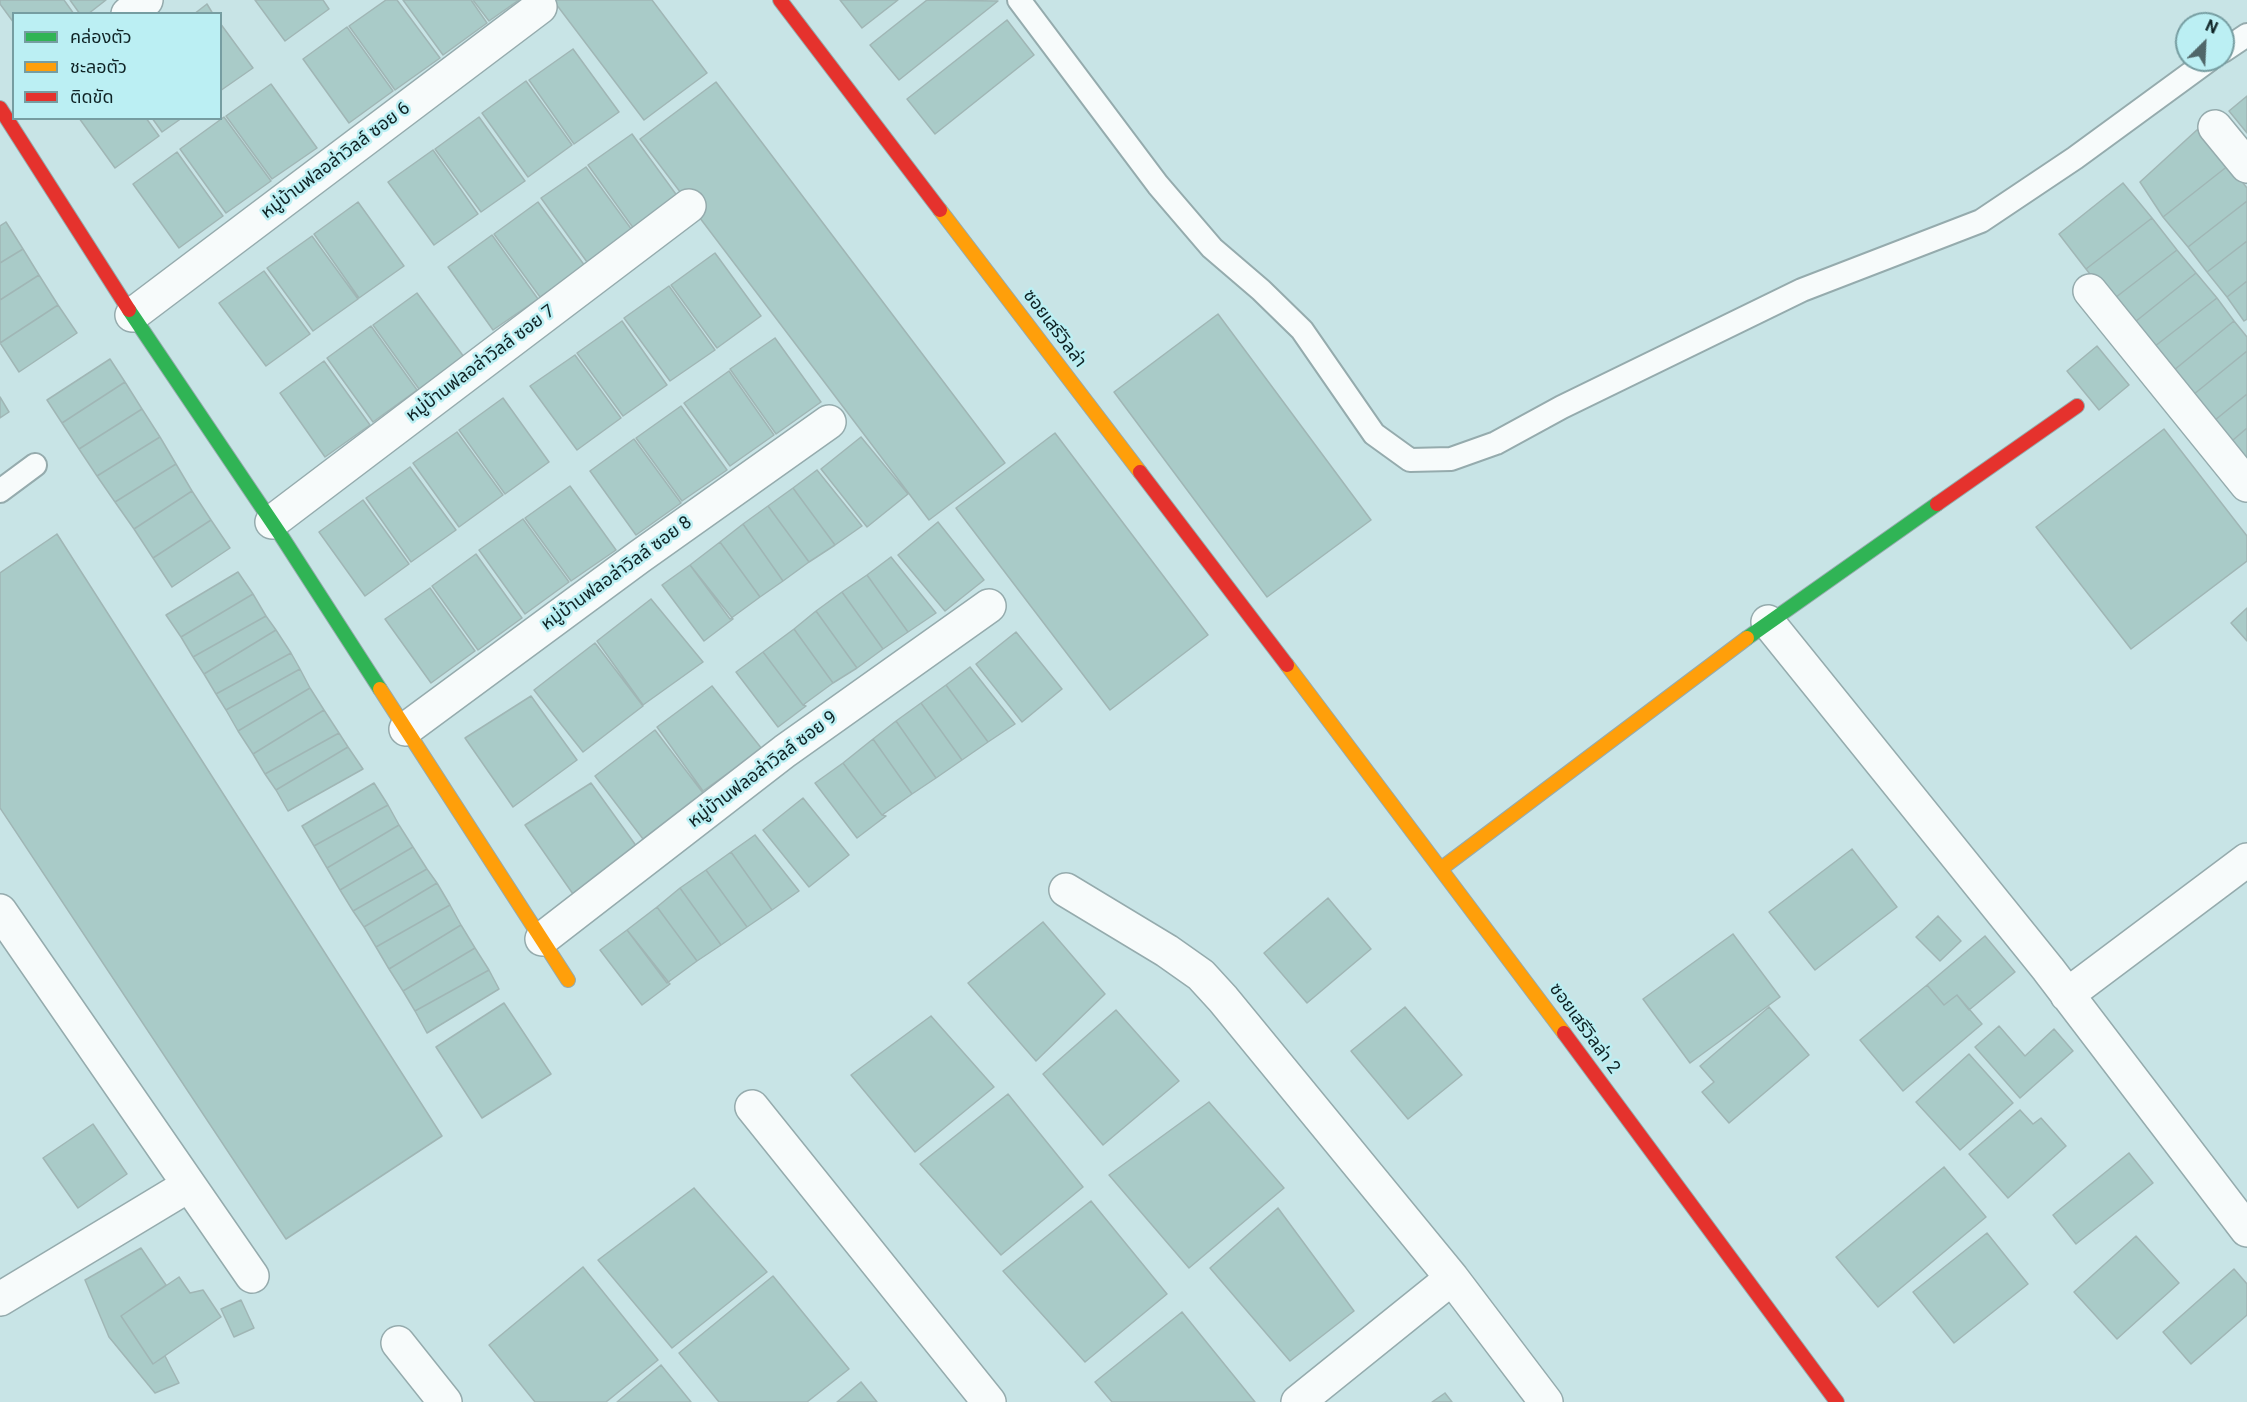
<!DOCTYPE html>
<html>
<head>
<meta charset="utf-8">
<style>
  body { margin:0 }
  #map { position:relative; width:2247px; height:1402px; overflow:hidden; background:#c8e4e6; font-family:Roboto,"Noto Sans Thai",sans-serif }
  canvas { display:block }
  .legend { position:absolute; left:12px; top:12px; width:210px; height:108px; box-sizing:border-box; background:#bbeff3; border:2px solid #769da1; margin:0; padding:8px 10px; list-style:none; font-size:18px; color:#0f2325 }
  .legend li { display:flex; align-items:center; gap:12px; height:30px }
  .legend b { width:30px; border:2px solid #769da1 }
  .north { position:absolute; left:2175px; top:12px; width:60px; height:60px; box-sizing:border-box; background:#bbeff3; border:2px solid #769da1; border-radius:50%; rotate:24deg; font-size:16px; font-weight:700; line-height:24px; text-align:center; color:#0f2325 }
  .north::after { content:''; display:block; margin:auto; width:21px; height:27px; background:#506769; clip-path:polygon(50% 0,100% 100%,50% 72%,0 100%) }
</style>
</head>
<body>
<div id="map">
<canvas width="2247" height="1402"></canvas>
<ul class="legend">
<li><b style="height:8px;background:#30b455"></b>คล่องตัว</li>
<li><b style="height:8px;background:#ff9f0a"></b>ชะลอตัว</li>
<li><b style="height:8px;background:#e5322d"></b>ติดขัด</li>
</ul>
<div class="north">N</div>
</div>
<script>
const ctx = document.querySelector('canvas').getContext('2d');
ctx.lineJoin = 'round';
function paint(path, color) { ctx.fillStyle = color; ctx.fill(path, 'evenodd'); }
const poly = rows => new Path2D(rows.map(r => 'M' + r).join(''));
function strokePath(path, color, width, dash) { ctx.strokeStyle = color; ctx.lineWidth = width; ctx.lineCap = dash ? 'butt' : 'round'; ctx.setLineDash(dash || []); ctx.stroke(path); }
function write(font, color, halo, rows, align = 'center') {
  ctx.font = font + ' Roboto,"Noto Sans Thai",sans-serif'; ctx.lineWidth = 5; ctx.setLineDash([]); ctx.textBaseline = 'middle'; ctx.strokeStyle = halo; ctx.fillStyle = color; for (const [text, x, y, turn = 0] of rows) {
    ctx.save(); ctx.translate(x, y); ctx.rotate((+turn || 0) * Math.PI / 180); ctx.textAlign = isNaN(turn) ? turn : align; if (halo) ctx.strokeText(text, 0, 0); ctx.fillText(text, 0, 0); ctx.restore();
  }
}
const building = poly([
  [0,0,64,0,74,14,14,14,14,23,0,4,0,0],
  [70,0,106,0,88,14,80,14,70,0],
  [255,0,323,0,329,9,285,41,255,0],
  [386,0,397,0,440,58,395,90,349,26,386,0],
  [403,0,471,0,487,23,443,55,403,0],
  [473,0,519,0,489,21,473,0],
  [553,0,652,0,707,73,644,120,553,0],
  [840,0,898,0,862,28,840,0],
  [927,0,998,1,899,80,870,45,927,0],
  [207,4,213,14,194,14,207,4],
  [1007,20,1034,55,935,134,907,99,1007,20],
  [220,23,253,68,220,91,220,23],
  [347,27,393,91,349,123,303,59,347,27],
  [573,49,619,112,574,144,529,80,573,49],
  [526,81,572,145,528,177,482,113,526,81],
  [716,82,1005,463,929,520,640,139,716,82],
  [271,84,317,148,272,179,226,116,271,84],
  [2247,96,2247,133,2229,111,2247,96],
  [224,117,271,181,226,213,180,149,224,117],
  [479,117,525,181,481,212,435,149,479,117],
  [79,118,146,118,159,136,115,168,79,118],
  [152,118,182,118,162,132,152,118],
  [2198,129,2229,165,2163,217,2140,182,2198,129],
  [632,134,678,197,634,229,588,165,632,134],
  [433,150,478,214,434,245,388,182,433,150],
  [177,152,223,216,179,248,133,184,177,152],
  [2229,165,2247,188,2247,201,2188,247,2163,217,2229,165],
  [586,167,632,230,587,262,541,198,586,167],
  [2123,183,2152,218,2086,269,2059,234,2123,183],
  [2247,201,2247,241,2207,272,2188,247,2247,201],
  [358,202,404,266,359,298,314,234,358,202],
  [538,202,585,266,540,297,494,234,538,202],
  [2152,218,2177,250,2111,301,2086,269,2152,218],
  [6,222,23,249,0,263,0,226,6,222],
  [492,235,538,299,493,330,448,267,492,235],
  [312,236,358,299,313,331,267,268,312,236],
  [2247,241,2247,281,2227,297,2207,272,2247,241],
  [23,249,39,275,0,300,0,263,23,249],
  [2177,250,2196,273,2130,326,2111,301,2177,250],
  [715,253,761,316,717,348,671,285,715,253],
  [264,271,310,334,266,366,219,303,264,271],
  [2196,273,2217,298,2150,350,2130,326,2196,273],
  [39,275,58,305,0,343,0,300,39,275],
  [2247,281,2247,319,2244,321,2227,297,2247,281],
  [669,286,715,350,670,381,624,318,669,286],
  [417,293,464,357,419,389,373,325,417,293],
  [2217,298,2234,321,2168,375,2150,350,2217,298],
  [58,305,77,333,19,372,0,343,58,305],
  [1218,314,1371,520,1267,597,1114,392,1218,314],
  [622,321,667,385,623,416,577,353,622,321],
  [2234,321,2247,337,2247,351,2188,399,2168,375,2234,321],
  [371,326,417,390,373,422,327,358,371,326],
  [775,338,821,402,776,434,730,369,775,338],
  [2097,346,2129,385,2099,410,2067,371,2097,346],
  [2247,351,2247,394,2209,425,2188,399,2247,351],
  [575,355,621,418,577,450,530,386,575,355],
  [110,359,125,382,62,423,47,400,110,359],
  [324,361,370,425,325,457,280,393,324,361],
  [729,371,774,435,730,466,684,403,729,371],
  [125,382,142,409,79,449,62,423,125,382],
  [2247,394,2247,428,2226,446,2209,425,2247,394],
  [0,397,9,412,0,418,0,397],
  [503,398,549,462,505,494,459,430,503,398],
  [681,406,727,470,682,501,636,438,681,406],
  [142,409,160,437,97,476,79,449,142,409],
  [2247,428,2247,469,2226,446,2247,428],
  [2164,429,2247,536,2247,561,2131,649,2036,527,2164,429],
  [457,432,503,495,459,527,413,463,457,432],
  [1055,433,1208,635,1110,710,956,508,1055,433],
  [160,437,176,464,115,502,97,476,160,437],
  [861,437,908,494,867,527,821,469,861,437],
  [634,439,681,503,636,535,590,471,634,439],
  [176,464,192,491,134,529,115,502,176,464],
  [410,467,456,530,411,562,366,498,410,467],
  [817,470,862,526,835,545,793,488,817,470],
  [570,486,616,550,571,581,525,518,570,486],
  [793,488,835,545,809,562,768,506,793,488],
  [192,491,211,520,153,558,134,529,192,491],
  [363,500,409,564,365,596,319,532,363,500],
  [768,506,809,562,783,581,743,524,768,506],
  [523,519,569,582,525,614,479,550,523,519],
  [211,520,230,548,172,587,153,558,211,520],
  [938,522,984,580,945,611,898,555,938,522],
  [743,524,783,581,760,597,720,542,743,524],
  [57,534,442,1136,286,1239,0,808,0,573,57,534],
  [720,542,760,597,730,619,690,565,720,542],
  [476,554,522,618,478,650,432,586,476,554],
  [891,557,936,613,908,632,867,575,891,557],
  [690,565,733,619,704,641,662,585,690,565],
  [238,572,253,594,181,637,166,615,238,572],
  [867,575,908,632,883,649,842,592,867,575],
  [430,588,475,651,431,683,385,619,430,588],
  [842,592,883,649,857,668,816,611,842,592],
  [253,594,266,616,193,657,181,637,253,594],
  [651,599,703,662,643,705,597,641,651,599],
  [2247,608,2247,641,2231,623,2247,608],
  [816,611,857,668,833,683,794,629,816,611],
  [266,616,276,630,204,674,193,657,266,616],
  [794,629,833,683,803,705,763,652,794,629],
  [276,630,291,653,216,694,204,674,276,630],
  [1016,632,1062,689,1022,722,976,664,1016,632],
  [595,643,643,706,583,752,534,690,595,643],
  [763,652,803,705,806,706,778,727,736,672,763,652],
  [291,653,300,669,226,710,216,694,291,653],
  [970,667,1015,724,988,742,946,685,970,667],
  [300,669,310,688,238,731,226,710,300,669],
  [946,685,988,742,962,760,921,703,946,685],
  [712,686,762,749,703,791,657,727,712,686],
  [310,688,324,710,253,754,238,731,310,688],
  [531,696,577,760,513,807,465,738,531,696],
  [921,703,962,760,936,778,896,721,921,703],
  [324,710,339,733,265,774,253,754,324,710],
  [896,721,936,778,912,794,873,739,896,721],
  [655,730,703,793,643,839,595,776,655,730],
  [339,733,348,747,276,790,265,774,339,733],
  [873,739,912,794,882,815,843,763,873,739],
  [348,747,363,769,288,811,276,790,348,747],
  [843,763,882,815,886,816,857,838,815,783,843,763],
  [374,783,388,805,314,846,302,826,374,783],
  [591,783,637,847,573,894,525,825,591,783],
  [803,798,849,855,809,887,763,830,803,798],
  [388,805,399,825,327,868,314,846,388,805],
  [399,825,413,847,340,890,327,868,399,825],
  [755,835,799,891,772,910,731,852,755,835],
  [413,847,427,869,353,911,340,890,413,847],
  [1852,849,1897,907,1815,970,1769,912,1852,849],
  [731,852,772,910,747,927,706,870,731,852],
  [427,869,437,883,364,927,353,911,427,869],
  [706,870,747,927,721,945,680,888,706,870],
  [437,883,450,905,376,947,364,927,437,883],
  [680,888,721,945,697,961,657,907,680,888],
  [1328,898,1371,949,1307,1003,1264,953,1328,898],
  [450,905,461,925,389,969,376,947,450,905],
  [657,907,697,961,667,983,627,930,657,907],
  [1938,916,1961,941,1940,961,1916,937,1938,916],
  [1043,922,1105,994,1036,1061,968,983,1043,922],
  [461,925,475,948,403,991,389,969,461,925],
  [627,930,670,984,642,1005,600,950,627,930],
  [1733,934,1780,997,1690,1063,1643,999,1733,934],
  [1985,936,2015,972,1969,1010,1957,995,1944,1005,1927,985,1985,936],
  [475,948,489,970,415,1011,403,991,475,948],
  [489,970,499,989,427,1033,415,1011,489,970],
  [1927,985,1944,1005,1957,995,1982,1024,1903,1091,1860,1040,1927,985],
  [504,1003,551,1074,482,1118,436,1047,504,1003],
  [1405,1007,1462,1075,1408,1119,1351,1051,1405,1007],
  [1769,1007,1809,1055,1729,1123,1702,1092,1714,1082,1700,1066,1769,1007],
  [1116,1010,1179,1081,1103,1145,1043,1074,1116,1010],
  [931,1016,994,1087,915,1152,851,1075,931,1016],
  [1999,1026,2025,1056,2054,1029,2073,1051,2020,1098,1975,1047,1999,1026],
  [1969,1054,2013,1103,1960,1150,1916,1102,1969,1054],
  [1008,1094,1083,1187,1001,1255,920,1164,1008,1094],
  [1209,1102,1284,1188,1189,1268,1109,1175,1209,1102],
  [2020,1110,2033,1124,2041,1118,2066,1146,2008,1198,1969,1154,2020,1110],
  [93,1124,127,1174,78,1208,43,1158,93,1124],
  [2129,1153,2153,1183,2076,1244,2053,1215,2129,1153],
  [1944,1167,1986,1217,1878,1307,1836,1257,1944,1167],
  [694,1188,767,1272,672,1348,598,1260,694,1188],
  [1091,1201,1167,1294,1085,1362,1003,1271,1091,1201],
  [1278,1208,1354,1311,1290,1361,1210,1268,1278,1208],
  [1987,1233,2028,1284,1954,1343,1913,1292,1987,1233],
  [2136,1236,2179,1283,2117,1339,2074,1292,2136,1236],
  [141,1248,166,1285,121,1316,153,1364,165,1356,179,1383,155,1393,109,1337,85,1280,141,1248],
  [583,1267,658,1360,606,1402,535,1402,489,1345,583,1267],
  [2234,1269,2247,1284,2247,1315,2191,1364,2163,1332,2234,1269],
  [773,1276,849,1369,807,1402,719,1402,679,1353,773,1276],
  [179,1277,190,1293,203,1290,221,1317,153,1364,121,1316,179,1277],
  [241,1300,254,1328,234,1337,221,1309,241,1300],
  [1182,1312,1255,1402,1112,1402,1095,1382,1182,1312],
  [661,1365,691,1402,617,1402,661,1365],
  [861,1382,877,1402,837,1402,861,1382],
  [1445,1393,1452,1402,1432,1402,1445,1393]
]);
const lane = poly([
  [1019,0,1158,185,1212,248,1261,290,1302,330,1374,434,1410,460,1451,459,1496,443,1562,407,1802,290,1981,221,2075,158,2209,60],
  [2223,51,2247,35],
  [0,491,35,465]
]);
const street = poly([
  [128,14,146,0],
  [2215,127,2247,166],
  [2090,291,2247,485],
  [132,315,540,7],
  [272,522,689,206],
  [1768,622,2048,969,2247,1230],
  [406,729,639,557,829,422],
  [1066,890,1167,951,1201,975,1223,999,1452,1278,1546,1402],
  [0,911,252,1276],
  [542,939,785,751,989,606],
  [2067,995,2247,860],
  [752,1107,989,1402],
  [0,1299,189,1185],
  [398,1343,445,1402],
  [1298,1402,1452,1278]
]);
const fast = poly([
  [129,310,282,537,380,689],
  [1747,638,1937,504]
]);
const slow = poly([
  [940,210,1140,472],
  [1287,665,1564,1033],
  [380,689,568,980],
  [1442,868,1747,638]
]);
const jam = poly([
  [780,0,940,210],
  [0,108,129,310],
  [1140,472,1287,665],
  [1937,504,2077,406],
  [1564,1033,1837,1402]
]);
const streetNames = [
  ["หมู่บ้านฟลอล่าวิลล์ ซอย 6",336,161,-37],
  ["ซอยเสรีวิลล่า",1054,329,53],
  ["หมู่บ้านฟลอล่าวิลล์ ซอย 7",481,364,-37],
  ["หมู่บ้านฟลอล่าวิลล์ ซอย 8",617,574,-36],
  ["หมู่บ้านฟลอล่าวิลล์ ซอย 9",763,770,-37],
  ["ซอยเสรีวิลล่า 2",1584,1029,54]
];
paint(building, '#a9cbc8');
strokePath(building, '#a0b6b5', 1.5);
strokePath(lane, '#95abad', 26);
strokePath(street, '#95abad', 36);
strokePath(fast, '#95abad', 16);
strokePath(slow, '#95abad', 16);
strokePath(jam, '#95abad', 16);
strokePath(lane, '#f7fbfb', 22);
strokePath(street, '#f7fbfb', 33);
strokePath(fast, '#30b455', 14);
strokePath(slow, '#ff9f0a', 14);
strokePath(jam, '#e5322d', 14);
write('18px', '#0f2325', '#bbeff3', streetNames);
</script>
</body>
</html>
